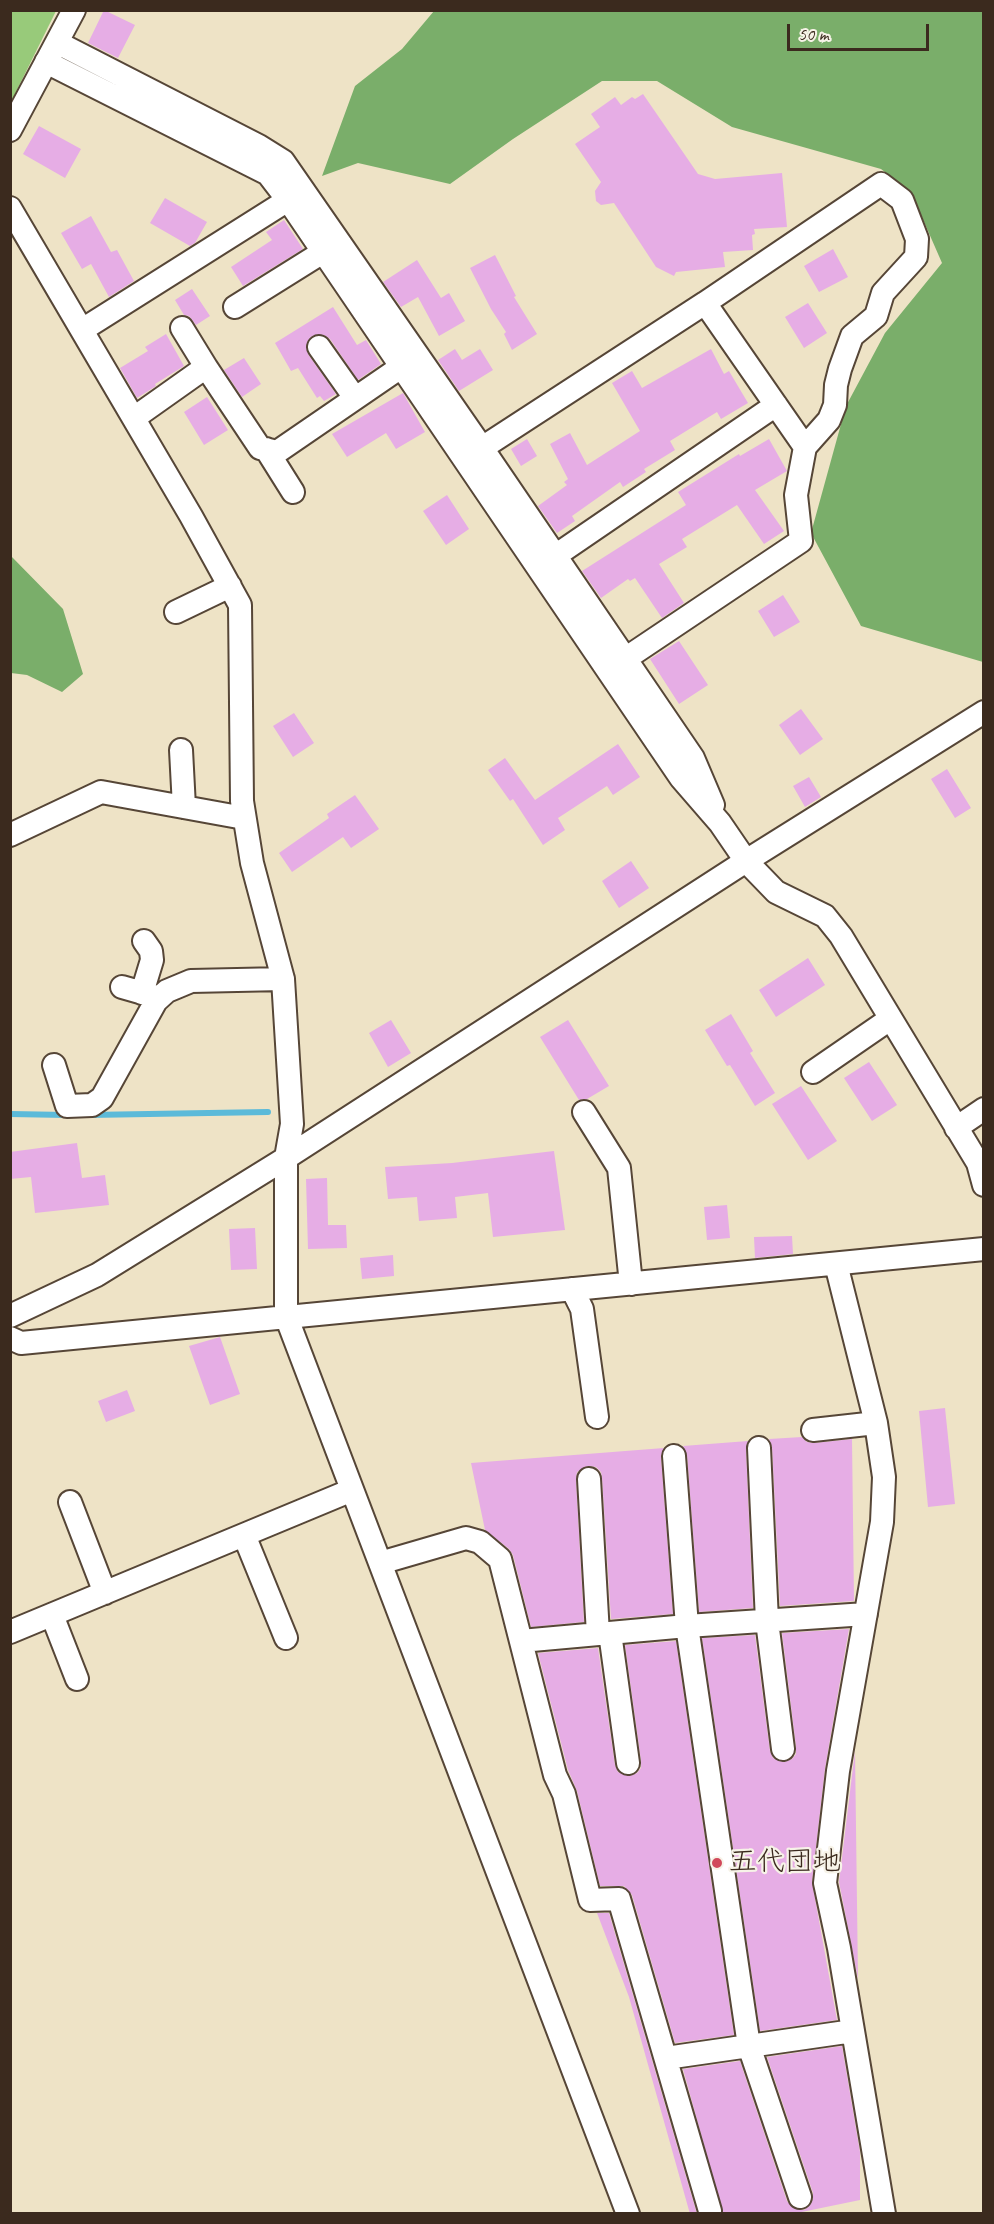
<!DOCTYPE html>
<html>
<head>
<meta charset="utf-8">
<style>
  body { margin:0 }
  #map { position:relative; width:994px; height:2224px; overflow:hidden; background:#eee3c6; font-family:Caveat,sans-serif }
  canvas { display:block }
  .frame { position:absolute; inset:0; border:12px solid #3b2a1e; pointer-events:none }
  .scale { position:absolute; left:787px; top:24px; width:142px; height:27px; box-sizing:border-box; border:3px solid #3b2a1e; border-top:0; padding-left:8px; font-size:18px; line-height:21px; white-space:nowrap; color:#3b2a1e; -webkit-text-stroke:4px #f7f3e8; paint-order:stroke }
</style>
</head>
<body>
<div id="map">
<canvas width="994" height="2224"></canvas>
<div class="frame"></div>
<div class="scale">50 m</div>
</div>
<script>
const ctx = document.querySelector('canvas').getContext('2d');
ctx.lineJoin = 'round';
function paint(path, color) { ctx.fillStyle = color; ctx.fill(path, 'evenodd'); }
const poly = rows => new Path2D(rows.map(r => 'M' + r).join(''));
function strokePath(path, color, width, dash) { ctx.strokeStyle = color; ctx.lineWidth = width; ctx.lineCap = dash ? 'butt' : 'round'; ctx.setLineDash(dash || []); ctx.stroke(path); }
function write(font, color, halo, rows, align = 'center') {
  ctx.font = font + ' Caveat,"Klee One",sans-serif'; ctx.lineWidth = 4.5; ctx.setLineDash([]); ctx.textBaseline = 'middle'; ctx.strokeStyle = halo; ctx.fillStyle = color; for (const [text, x, y, turn = 0] of rows) {
    ctx.save(); ctx.translate(x, y); ctx.rotate((+turn || 0) * Math.PI / 180); ctx.textAlign = isNaN(turn) ? turn : align; if (halo) ctx.strokeText(text, 0, 0); ctx.fillText(text, 0, 0); ctx.restore();
  }
}
const green = poly([
  [11,10,56,11,11,102,10,11]
]);
const forest = poly([
  [434,11,983,11,983,662,861,626,811,533,846,406,885,333,942,263,911,192,881,169,732,127,657,81,602,81,513,139,450,184,358,163,322,176,355,86,402,49],
  [11,556,63,609,83,674,62,692,27,675,11,673]
]);
const stream = poly([
  [10,1114,67,1115],
  [89,1115,268,1112]
]);
const building = poly([
  [104,10,135,25,118,58,88,43],
  [643,94,698,174,715,179,782,173,787,227,754,229,755,234,752,235,753,250,723,252,725,267,676,272,674,276,656,267,614,203,601,205,596,201,595,191,601,182,575,144,600,127,591,114,615,97,621,105,632,97,635,99],
  [39,126,81,149,65,178,23,154],
  [165,198,207,222,195,243,190,246,150,223],
  [91,216,111,252,117,250,134,281,109,297,91,264,82,269,61,233],
  [284,220,303,249,243,286,231,267,272,240,266,232],
  [833,249,848,277,819,292,804,266],
  [495,255,516,296,514,297,537,334,512,350,504,334,506,332,491,309,470,268],
  [417,260,441,298,449,293,465,321,439,336,418,297,401,307,383,282],
  [192,289,210,316,196,325,189,316,184,315,175,300],
  [808,303,827,333,804,348,785,317],
  [333,307,357,345,366,340,381,364,358,380,330,339,324,335,312,336,307,342,308,354,336,394,324,401,320,396,317,398,298,368,291,371,275,343],
  [166,334,184,366,155,384,156,386,137,398,120,368,148,351,145,347],
  [455,349,462,360,480,349,493,370,459,391,438,360],
  [711,349,724,374,729,371,748,403,721,419,717,412,670,441,675,450,644,469,646,472,623,487,620,482,572,516,575,521,557,533,538,506,567,485,564,482,568,479,550,444,570,433,587,465,640,431,612,383,632,371,642,388],
  [244,358,261,384,242,397,224,370],
  [403,393,425,432,396,449,386,433,347,457,332,434],
  [207,397,228,430,204,445,184,412],
  [527,439,537,456,521,466,511,449],
  [769,439,787,471,755,490,784,531,764,544,737,505,682,539,687,547,659,564,684,603,662,618,635,578,630,581,628,579,601,598,582,571,686,505,678,492,739,454,740,456],
  [447,495,469,529,446,545,423,511],
  [783,595,800,622,774,637,758,611],
  [679,641,708,685,679,704,650,659],
  [801,709,823,739,800,755,779,725],
  [294,713,314,743,293,757,273,726],
  [618,744,640,777,613,795,607,786,558,818,565,830,543,845,513,799,510,801,488,770,505,758,535,800],
  [947,769,971,808,955,818,931,779],
  [809,777,821,797,805,807,793,786],
  [355,795,379,829,351,848,343,837,292,872,279,853,329,818,327,814],
  [631,861,649,888,619,908,602,881],
  [808,958,825,985,776,1017,759,990],
  [731,1014,753,1051,750,1053,775,1093,755,1106,730,1065,727,1066,705,1030],
  [391,1020,411,1053,388,1067,369,1033],
  [568,1020,609,1086,587,1099,579,1100,540,1037],
  [869,1062,897,1105,872,1121,844,1078],
  [801,1086,837,1141,808,1160,772,1104],
  [77,1143,82,1178,105,1175,109,1205,35,1213,31,1177,10,1179,10,1152],
  [554,1151,565,1230,493,1237,488,1193,455,1197,457,1218,419,1221,417,1197,388,1199,385,1167,452,1163],
  [327,1178,328,1225,346,1225,347,1248,308,1249,306,1179],
  [727,1205,730,1238,707,1240,704,1207],
  [255,1228,257,1269,231,1270,229,1229],
  [792,1236,793,1254,755,1258,754,1237],
  [393,1255,394,1276,362,1279,360,1258],
  [220,1337,240,1394,210,1405,189,1346],
  [127,1390,135,1411,106,1422,98,1401],
  [945,1408,955,1504,928,1507,919,1411],
  [802,1437,807,1442,814,1443,852,1439,854,1601,780,1606,772,1447,769,1439],
  [748,1441,746,1449,753,1608,699,1612,687,1455,683,1446],
  [664,1448,661,1457,673,1614,611,1619,602,1478,601,1472,596,1467,588,1466,577,1472,576,1480,584,1622,531,1627,513,1555,509,1549,485,1530,471,1463],
  [849,1629,825,1769,812,1882,837,2020,760,2031,702,1638,755,1635,770,1751,773,1758,784,1762,792,1759,796,1754,796,1747,782,1633],
  [676,1641,734,2035,675,2043,632,1895,624,1886,600,1886,577,1791,568,1770,538,1653,598,1648,615,1765,618,1772,629,1776,637,1773,641,1768,641,1761,625,1645],
  [855,1751,858,1979,839,1882],
  [597,1913,609,1913,697,2214,690,2214,629,1997],
  [842,2046,860,2152,860,2200,792,2214,723,2214,683,2069,740,2061,787,2201,792,2207,804,2210,810,2205,813,2199,813,2193,767,2057]
]);
const minor = poly([
  [58,43,259,146,283,161,482,448,693,758,713,805],
  [46,62,268,174,288,200,681,778,720,823,746,861,776,892,825,916,841,936,978,1163,984,1185],
  [10,130,74,10],
  [10,208,191,516,240,605,242,801,252,863,283,979,292,1124,286,1158,286,1316,628,2214],
  [705,303,881,184,902,200,917,239,916,257,883,293,876,316,852,336,840,369,836,385,835,405,829,420,805,447],
  [235,307,323,252],
  [182,328,206,367],
  [82,330,288,200],
  [319,347,355,398],
  [134,418,206,367,260,448,277,452,401,367],
  [482,448,705,303,805,447,796,495,801,541,625,659],
  [266,449,293,492],
  [555,556,776,405],
  [176,612,230,586],
  [181,750,184,807],
  [10,835,101,792,244,818],
  [122,987,157,997],
  [142,993,152,960,151,951,144,941],
  [54,1065,67,1106,92,1105,102,1098,156,1001,167,991,191,981,283,979],
  [813,1072,890,1019],
  [584,1112,619,1168,631,1284],
  [956,1128,984,1109],
  [836,1264,876,1423,884,1477,882,1522,838,1771,825,1883,839,1948,884,2214],
  [572,1289,582,1309,597,1417],
  [10,1316,97,1275,286,1158,746,861,984,712],
  [10,1338,21,1343,984,1249],
  [813,1430,876,1423],
  [759,1448,767,1621,783,1749],
  [674,1456,687,1626,866,1614],
  [589,1479,598,1634],
  [70,1502,105,1593],
  [244,1535,286,1638],
  [380,1563,466,1538,480,1542,500,1559,555,1775,564,1794,590,1900,619,1899,710,2211],
  [52,1615,77,1679],
  [10,1632,352,1490],
  [610,1633,628,1763],
  [521,1641,687,1626,749,2046,800,2197],
  [666,2058,853,2031]
]);
const markers = [
  [717,1863,6,"#d1495b"]
];
const poiNames = [
  ["五代団地",729,1863]
];
paint(green, '#98ca7a');
paint(forest, '#7aae6a');
strokePath(stream, '#5bbad9', 6);
paint(building, '#e6ade5');
strokePath(minor, '#564637', 26);
strokePath(minor, '#fff', 22);
for (const [x, y, r, color] of markers) { const dot = new Path2D(); dot.arc(x, y, r, 0, 2 * Math.PI); ctx.fillStyle = color; ctx.fill(dot); strokePath(dot, '#f7f3e8', 2); }
write('28px', '#3b2a1e', '#f7f3e8', poiNames, 'left');
</script>
</body>
</html>
